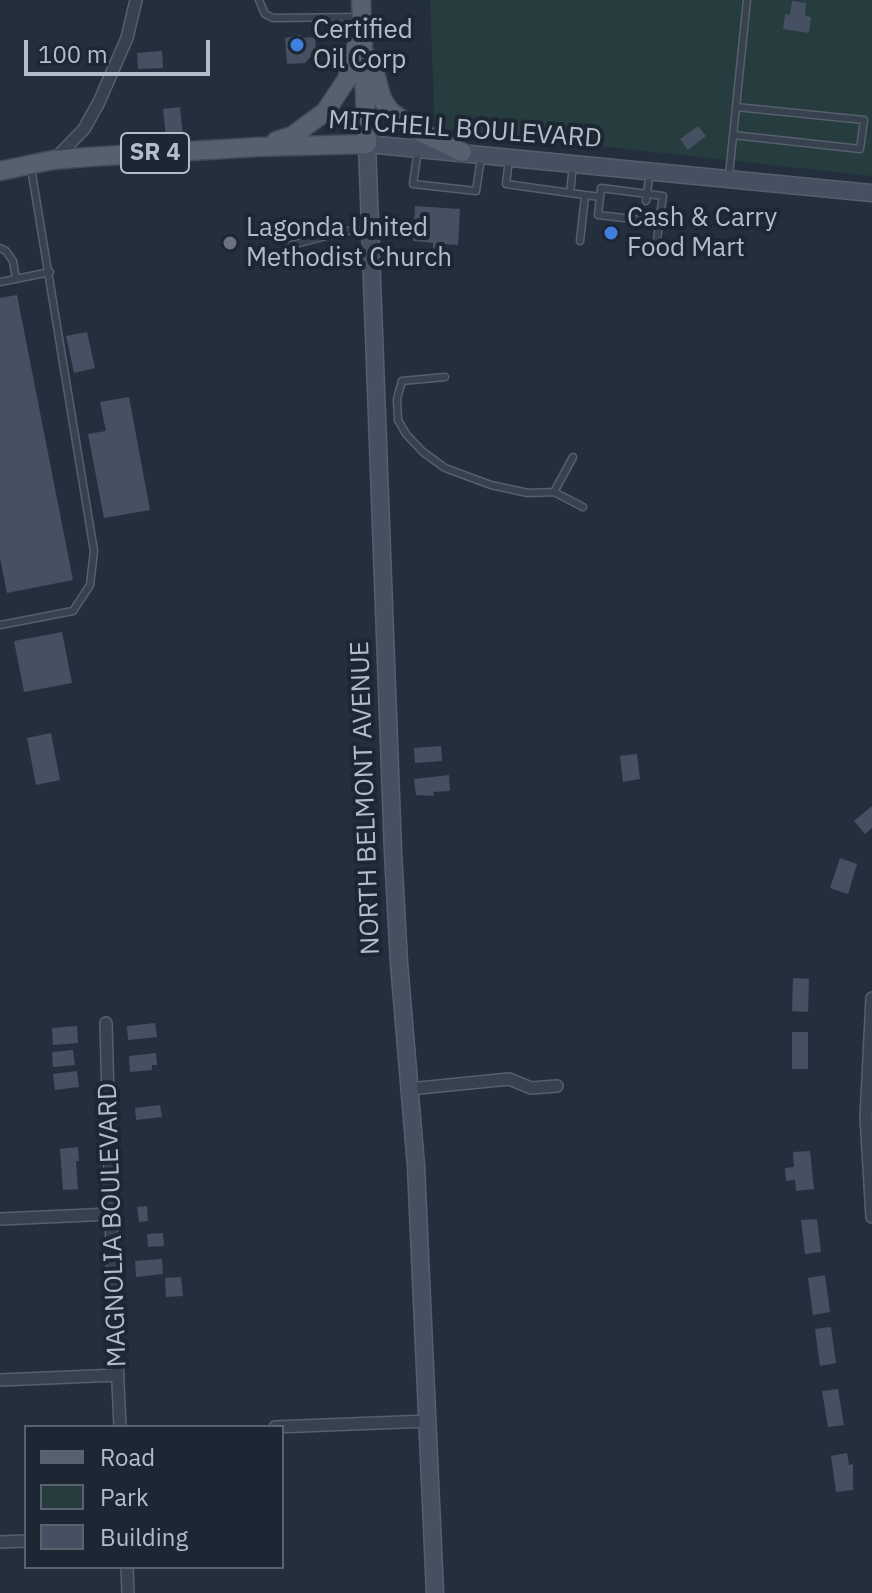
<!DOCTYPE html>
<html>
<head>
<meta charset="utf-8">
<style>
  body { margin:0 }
  #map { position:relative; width:872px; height:1593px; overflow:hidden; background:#242f3e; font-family:"IBM Plex Sans",sans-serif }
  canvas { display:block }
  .legend { position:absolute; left:24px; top:1425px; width:260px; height:144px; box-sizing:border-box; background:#1d2633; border:2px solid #59626f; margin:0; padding:10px 14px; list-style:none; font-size:24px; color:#b4bcc9 }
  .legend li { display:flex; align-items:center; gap:16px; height:40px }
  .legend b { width:40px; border:2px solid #59626f }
  .scale { position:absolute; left:24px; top:40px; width:186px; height:36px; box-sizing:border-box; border:4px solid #b4bcc9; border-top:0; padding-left:10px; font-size:24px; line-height:28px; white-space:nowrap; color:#b4bcc9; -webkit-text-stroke:6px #1d2633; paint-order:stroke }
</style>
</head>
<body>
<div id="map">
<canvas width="872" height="1593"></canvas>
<ul class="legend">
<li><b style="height:10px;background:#56606e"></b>Road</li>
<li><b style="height:22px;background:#263c3f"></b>Park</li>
<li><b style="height:22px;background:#455162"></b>Building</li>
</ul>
<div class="scale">100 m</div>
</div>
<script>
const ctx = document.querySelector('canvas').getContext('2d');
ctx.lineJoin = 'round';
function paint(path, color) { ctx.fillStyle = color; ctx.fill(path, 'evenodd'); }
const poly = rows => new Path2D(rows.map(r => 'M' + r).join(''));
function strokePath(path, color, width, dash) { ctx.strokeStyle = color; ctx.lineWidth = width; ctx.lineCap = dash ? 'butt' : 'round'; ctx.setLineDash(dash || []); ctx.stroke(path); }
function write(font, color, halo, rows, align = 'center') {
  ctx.font = font + ' "IBM Plex Sans",sans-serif'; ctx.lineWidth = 8; ctx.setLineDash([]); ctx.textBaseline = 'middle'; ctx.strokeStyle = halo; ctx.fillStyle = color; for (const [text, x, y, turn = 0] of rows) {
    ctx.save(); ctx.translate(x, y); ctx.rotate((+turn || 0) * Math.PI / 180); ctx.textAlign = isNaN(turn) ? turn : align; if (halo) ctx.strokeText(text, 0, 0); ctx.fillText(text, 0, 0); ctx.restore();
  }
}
const green = poly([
  [430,0,872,0,872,176,435,128]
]);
const building = poly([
  [792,1,806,3,805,16,811,17,809,33,783,29,785,14,790,15],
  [301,35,301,38,315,37,316,51,305,63,287,64,285,38],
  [162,51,163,68,138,69,137,53],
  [180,107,183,136,166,138,163,109],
  [698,126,706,136,688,150,680,139],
  [415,206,460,209,458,245,442,244,442,249,433,249,433,243,413,241],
  [17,295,73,580,7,593,0,558,0,298],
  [87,332,95,368,74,373,66,336],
  [129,397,150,510,104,518,88,434,106,431,100,402],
  [62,632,72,683,24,692,14,641],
  [51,733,60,780,36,785,27,738],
  [441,746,442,761,415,763,414,748],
  [637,754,640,779,623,782,620,756],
  [449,775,450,791,433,792,434,796,416,795,414,779],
  [872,806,872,828,865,834,854,821],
  [840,858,857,864,848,894,830,888],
  [793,978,809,979,808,1012,792,1011],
  [155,1023,157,1037,128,1040,127,1026],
  [77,1026,78,1043,53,1045,52,1028],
  [792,1032,808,1032,808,1069,792,1069],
  [73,1050,75,1065,53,1067,52,1052],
  [156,1053,157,1065,152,1065,152,1070,130,1072,129,1056],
  [77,1071,79,1087,55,1090,53,1074],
  [160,1105,162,1117,136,1120,135,1108],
  [78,1147,79,1161,76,1161,78,1189,63,1190,60,1149],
  [810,1151,814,1189,796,1191,795,1180,786,1181,785,1168,794,1167,793,1152],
  [147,1206,148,1221,139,1222,137,1207],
  [817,1219,821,1252,805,1254,801,1220],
  [163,1233,164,1246,148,1247,147,1234],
  [162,1259,163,1274,136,1277,135,1261],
  [825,1275,830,1312,813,1315,808,1278],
  [181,1277,183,1296,166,1297,165,1278],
  [831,1327,836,1363,820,1366,815,1329],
  [838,1389,844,1425,828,1427,822,1391],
  [847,1453,849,1465,853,1464,853,1490,836,1492,831,1456]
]);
const lane = poly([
  [259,0,265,14,273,18,360,17],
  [733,135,860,149,864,120,736,107],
  [418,150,413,184,476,191,481,158],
  [509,160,506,184,570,193,573,165],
  [729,175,747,0],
  [570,193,600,197,598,215,659,222,663,196,601,188,600,197],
  [646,201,650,171],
  [580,241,585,196],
  [288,246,345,231,367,230],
  [0,248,6,251,13,261,16,279],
  [656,250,659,222],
  [0,282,50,272],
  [445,377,402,381,397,399,398,420,406,434,423,452,445,468,491,485,528,493,554,492,583,507],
  [554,492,573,457],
  [0,625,73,611,90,585,94,551,31,168]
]);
const street = poly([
  [57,157,84,129,99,102,127,38,136,0],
  [872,998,866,1117,872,1217],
  [106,1023,112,1250,120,1427],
  [409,1089,509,1079,531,1088,557,1086],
  [0,1219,111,1214],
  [0,1380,118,1375],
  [275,1427,428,1421],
  [0,1542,26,1541],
  [127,1567,128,1593]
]);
const secondary = poly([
  [435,1593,416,1166,399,963,393,852,367,144,872,193]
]);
const primary = poly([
  [371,59,382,99,390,111,418,131,462,152],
  [276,141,292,136,325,112,347,79,357,44],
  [0,171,53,160,88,157,258,147,367,144,361,0]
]);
const markers = [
  [297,45,8,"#3f7fe0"],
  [611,233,8,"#3f7fe0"],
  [230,243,8,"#6b7280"]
];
const shields = [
  [155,153,68]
];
const shieldNames = [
  ["SR 4",155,153]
];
const poiNames = [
  ["Certified",313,30],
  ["Oil Corp",313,60],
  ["Cash & Carry",627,218],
  ["Food Mart",627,248],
  ["Lagonda United",246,228],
  ["Methodist Church",246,258]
];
const streetNames = [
  ["MITCHELL BOULEVARD",465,130,4],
  ["NORTH BELMONT AVENUE",366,798,-92],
  ["MAGNOLIA BOULEVARD",113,1225,-92]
];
paint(green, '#263c3f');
paint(building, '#455162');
strokePath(lane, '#565f6c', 9);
strokePath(street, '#565f6c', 14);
strokePath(secondary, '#565f6c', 19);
strokePath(primary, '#414a57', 21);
strokePath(lane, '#38414e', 6);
strokePath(street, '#38414e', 11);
strokePath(secondary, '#465061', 16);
strokePath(primary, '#56606e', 18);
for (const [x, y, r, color] of markers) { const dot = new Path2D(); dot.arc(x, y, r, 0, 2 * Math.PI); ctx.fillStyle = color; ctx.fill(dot); strokePath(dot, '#1d2633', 3); }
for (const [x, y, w] of shields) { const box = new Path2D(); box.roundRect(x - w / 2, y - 20, w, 40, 6); ctx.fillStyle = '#1d2633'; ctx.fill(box); strokePath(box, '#b4bcc9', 2); }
write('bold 24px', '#b4bcc9', null, shieldNames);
write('26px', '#b4bcc9', '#1d2633', poiNames, 'left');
write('26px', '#b4bcc9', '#1d2633', streetNames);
</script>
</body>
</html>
